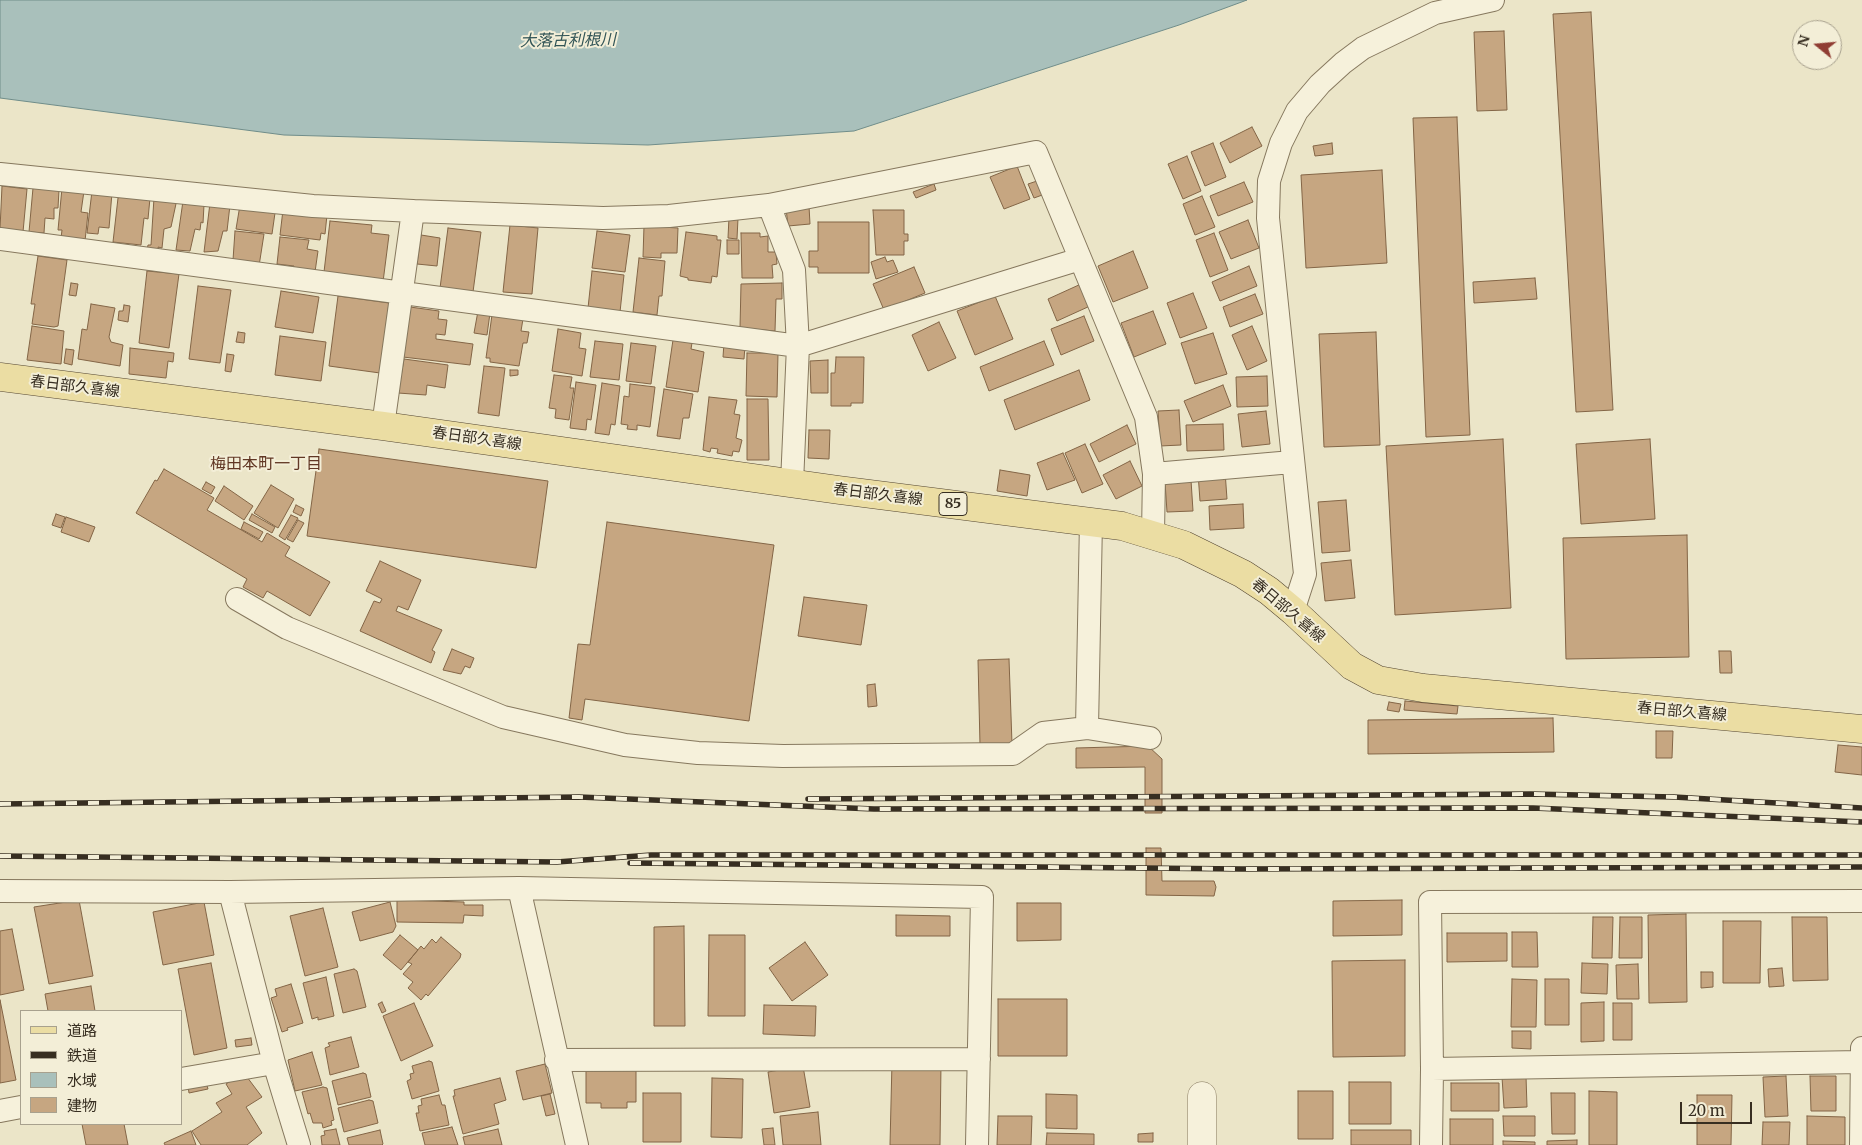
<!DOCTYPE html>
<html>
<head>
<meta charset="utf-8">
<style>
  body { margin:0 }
  #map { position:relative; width:1862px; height:1145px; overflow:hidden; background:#ebe5c8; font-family:Merriweather,"Noto Sans JP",serif }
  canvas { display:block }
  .legend { position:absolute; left:20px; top:1010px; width:162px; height:115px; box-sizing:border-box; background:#f3eed7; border:1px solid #a8a18e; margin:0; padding:6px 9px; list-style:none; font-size:15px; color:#372e21 }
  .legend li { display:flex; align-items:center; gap:10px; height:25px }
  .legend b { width:25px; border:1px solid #a8a18e }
  .north { position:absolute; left:1792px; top:20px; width:50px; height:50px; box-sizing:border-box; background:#f3eed7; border:1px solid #a8a18e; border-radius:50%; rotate:287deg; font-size:14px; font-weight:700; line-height:20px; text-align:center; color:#372e21 }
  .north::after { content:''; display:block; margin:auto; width:18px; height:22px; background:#903d33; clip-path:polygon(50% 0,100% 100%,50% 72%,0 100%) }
  .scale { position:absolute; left:1680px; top:1102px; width:72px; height:22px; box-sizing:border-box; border:2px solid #372e21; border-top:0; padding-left:6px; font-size:15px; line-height:18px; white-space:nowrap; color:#372e21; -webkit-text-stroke:4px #f3eed7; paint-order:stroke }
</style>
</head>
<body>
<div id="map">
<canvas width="1862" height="1145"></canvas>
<ul class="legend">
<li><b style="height:6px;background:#ebdda3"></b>道路</li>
<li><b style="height:6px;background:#372e21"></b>鉄道</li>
<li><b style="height:14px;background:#a9c0bb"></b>水域</li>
<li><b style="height:14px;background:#c6a681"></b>建物</li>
</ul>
<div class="north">N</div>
<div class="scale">20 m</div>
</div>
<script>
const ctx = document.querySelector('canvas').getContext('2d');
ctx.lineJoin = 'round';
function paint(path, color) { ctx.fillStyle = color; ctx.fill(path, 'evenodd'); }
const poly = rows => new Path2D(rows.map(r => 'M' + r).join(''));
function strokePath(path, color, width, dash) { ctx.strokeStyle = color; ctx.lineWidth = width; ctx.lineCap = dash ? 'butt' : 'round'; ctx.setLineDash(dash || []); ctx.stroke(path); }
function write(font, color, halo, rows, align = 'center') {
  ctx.font = font + ' Merriweather,"Noto Sans JP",serif'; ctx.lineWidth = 4; ctx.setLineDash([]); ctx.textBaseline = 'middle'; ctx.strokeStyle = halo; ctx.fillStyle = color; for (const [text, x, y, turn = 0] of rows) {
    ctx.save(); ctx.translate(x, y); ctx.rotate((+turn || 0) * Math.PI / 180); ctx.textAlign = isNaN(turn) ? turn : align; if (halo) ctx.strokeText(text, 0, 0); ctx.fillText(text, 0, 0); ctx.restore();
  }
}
const water = poly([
  [0,0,1247,0,1179,25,854,131,648,145,284,135,0,98,0,0]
]);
const building = poly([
  [1591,12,1613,410,1576,412,1553,14,1591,12],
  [1504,31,1507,110,1477,111,1474,32,1504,31],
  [1457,117,1470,435,1426,437,1413,118,1457,117],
  [1252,127,1262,146,1230,163,1220,143,1252,127],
  [1213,143,1226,177,1205,186,1191,152,1213,143],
  [1332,143,1333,154,1315,156,1313,146,1332,143],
  [1187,156,1201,191,1183,199,1168,164,1187,156],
  [1017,166,1030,199,1004,209,990,177,1017,166],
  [1382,170,1387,263,1306,268,1301,175,1382,170],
  [1040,180,1045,194,1034,198,1028,184,1040,180],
  [1244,182,1253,202,1218,216,1210,196,1244,182],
  [934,184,936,190,916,198,913,192,934,184],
  [2,186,27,189,23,232,0,229,2,186],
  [33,188,59,190,58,208,54,208,54,219,45,218,44,233,29,232,33,188],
  [62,188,84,191,81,212,88,213,85,241,61,238,62,230,58,230,62,188],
  [92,191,112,193,109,228,99,227,98,234,87,233,92,191],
  [121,196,150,198,148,219,144,218,141,245,113,242,118,198,121,196],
  [1202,196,1215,227,1195,235,1183,204,1202,196],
  [154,198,177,199,171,227,164,229,162,248,158,247,159,251,147,250,148,245,151,245,154,198],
  [183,201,204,205,203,223,201,222,200,230,195,229,190,251,176,250,183,201],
  [210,203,230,205,227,231,223,231,218,251,204,252,210,203],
  [240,205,275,213,272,234,236,229,240,205],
  [809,206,810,224,788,226,786,208,809,206],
  [283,210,327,215,325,234,321,233,320,240,280,235,283,210],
  [873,210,904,210,904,234,908,234,908,241,904,241,904,255,876,255,873,210],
  [729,217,738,218,737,239,728,238,729,217],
  [1248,220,1259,248,1231,259,1219,232,1248,220],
  [330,221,372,225,371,233,389,235,383,282,375,281,375,278,324,272,330,221],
  [818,222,869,222,869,273,818,273,818,267,809,267,809,251,818,251,818,222],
  [510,225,538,228,532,294,503,292,510,225],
  [644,226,678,228,677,253,661,253,661,258,643,257,644,226],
  [448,228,481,232,473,292,440,288,448,228],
  [235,231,264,234,259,266,233,260,235,231],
  [597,231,630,235,625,272,592,268,597,231],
  [686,232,717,236,717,240,721,240,717,277,712,276,711,283,688,280,688,278,680,276,686,232],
  [741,233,760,233,760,237,768,236,768,252,776,252,777,264,772,265,773,278,742,278,741,233],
  [1214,233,1228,270,1210,277,1196,240,1214,233],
  [421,235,440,238,437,266,417,264,421,235],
  [280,237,309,240,307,249,318,251,315,272,293,269,294,266,277,264,280,237],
  [727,240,739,240,739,254,727,254,727,240],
  [1133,251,1148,288,1113,302,1098,266,1133,251],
  [38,256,67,260,58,326,54,327,32,324,35,304,31,304,38,256],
  [885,257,887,262,893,260,898,272,876,279,871,262,885,257],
  [639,258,665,261,662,296,659,296,657,315,633,312,639,258],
  [1249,266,1257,286,1220,301,1212,282,1249,266],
  [914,267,925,293,884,310,873,284,914,267],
  [147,271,179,274,169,348,139,343,147,271],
  [592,271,624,275,620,312,588,308,592,271],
  [1535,278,1537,299,1474,303,1473,282,1535,278],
  [71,283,78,284,76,296,69,295,71,283],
  [782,283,782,299,776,299,775,331,740,328,741,284,782,283],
  [1081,284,1090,306,1057,321,1048,299,1081,284],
  [198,286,231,290,220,363,189,359,198,286],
  [281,291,319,297,313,333,275,327,281,291],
  [1193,293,1207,328,1180,338,1167,303,1193,293],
  [1255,294,1263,314,1230,327,1223,307,1255,294],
  [338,296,389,303,380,373,329,366,338,296],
  [995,296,1013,339,975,355,957,311,995,296],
  [91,304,115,308,109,337,111,342,123,345,120,366,78,359,82,329,87,330,91,304],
  [124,305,130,306,128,322,118,320,119,311,123,311,124,305],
  [410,307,439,311,438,319,447,320,445,335,436,334,436,339,473,344,470,365,403,357,410,307],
  [478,311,490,313,487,335,474,333,478,311],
  [1153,311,1166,344,1134,357,1121,323,1153,311],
  [492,315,523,319,521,331,529,332,527,343,523,343,519,366,490,362,490,358,486,358,492,315],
  [1084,316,1094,341,1061,355,1051,329,1084,316],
  [939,322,956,358,928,371,912,335,939,322],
  [32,326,64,331,61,364,27,360,32,326],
  [1252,326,1267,361,1247,370,1232,335,1252,326],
  [558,329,581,333,579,348,586,349,582,376,552,371,558,329],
  [238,332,245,333,244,343,236,342,238,332],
  [1376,332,1380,445,1324,447,1319,334,1376,332],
  [1213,333,1227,374,1195,384,1181,343,1213,333],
  [280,336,326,342,321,381,275,375,280,336],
  [673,340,692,343,691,349,704,352,698,392,666,387,673,340],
  [595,341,623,344,619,380,590,377,595,341],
  [1044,341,1054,365,989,391,980,367,1044,341],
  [631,343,656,346,651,384,626,381,631,343],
  [724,343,745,346,744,359,723,357,724,343],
  [130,348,174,353,173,362,168,361,166,378,129,374,130,348],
  [66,349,74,350,72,365,64,363,66,349],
  [747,353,778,353,777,397,746,396,747,353],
  [227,354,234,355,231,372,225,371,227,354],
  [836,357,864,357,863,403,851,403,851,406,831,406,831,373,835,373,836,357],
  [404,359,448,365,445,388,427,385,426,395,398,393,404,359],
  [828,360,828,393,811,393,810,361,828,360],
  [484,366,505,368,499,416,478,413,484,366],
  [510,370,518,370,518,375,510,376,510,370],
  [1079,370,1090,400,1015,430,1004,400,1079,370],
  [554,375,572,377,570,388,574,388,569,420,555,418,556,409,549,408,554,375],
  [1267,376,1268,406,1237,407,1236,377,1267,376],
  [576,382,596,385,591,420,587,419,586,430,570,428,576,382],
  [602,383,620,386,615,425,611,424,609,435,595,433,602,383],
  [630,384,655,387,650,427,637,425,637,430,627,429,628,425,621,424,624,396,629,397,630,384],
  [1223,385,1231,406,1193,422,1184,401,1223,385],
  [664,389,693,394,689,418,683,418,680,439,657,436,664,389],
  [709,397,737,400,734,414,740,415,736,438,742,440,739,452,733,451,732,456,717,453,718,449,711,448,710,452,703,450,709,397],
  [747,399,768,399,769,460,747,460,747,399],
  [1179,410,1181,445,1160,446,1158,411,1179,410],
  [1266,411,1270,444,1242,447,1238,414,1266,411],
  [1223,424,1224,450,1187,451,1186,425,1223,424],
  [1127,425,1136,444,1099,462,1090,444,1127,425],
  [809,430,830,430,829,459,808,458,809,430],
  [1503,439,1511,608,1395,615,1386,446,1503,439],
  [1650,439,1655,519,1581,524,1576,444,1650,439],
  [1085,444,1103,484,1082,493,1065,453,1085,444],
  [319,449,548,481,536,568,307,536,319,449],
  [1063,453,1075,480,1047,490,1037,463,1063,453],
  [1130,461,1142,486,1116,499,1103,475,1130,461],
  [164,469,214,498,207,510,262,542,267,533,290,547,285,556,330,582,310,616,267,591,263,598,243,587,247,579,136,513,155,480,157,481,164,469],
  [1000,470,1030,475,1027,496,997,491,1000,470],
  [1225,471,1227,499,1200,501,1198,473,1225,471],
  [1191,480,1193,511,1167,512,1165,482,1191,480],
  [206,482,215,487,211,494,202,489,206,482],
  [271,485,294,499,278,528,254,513,271,485],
  [224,486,253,506,244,520,215,501,224,486],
  [1346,500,1350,551,1322,553,1318,502,1346,500],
  [1243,504,1244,528,1210,530,1209,506,1243,504],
  [296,505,304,509,301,516,293,512,296,505],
  [56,514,65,517,61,528,52,525,56,514],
  [252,514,275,527,272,533,249,520,252,514],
  [291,515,298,518,285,540,279,536,291,515],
  [66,517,95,527,89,542,61,532,66,517],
  [298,520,304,523,293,542,287,539,298,520],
  [244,522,263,532,259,539,241,529,244,522],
  [607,522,774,545,749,721,585,699,582,720,569,718,578,644,590,645,607,522],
  [1687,535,1689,657,1566,659,1563,538,1687,535],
  [1351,560,1355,598,1325,601,1321,563,1351,560],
  [380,561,421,580,408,610,398,606,396,611,442,630,432,650,435,652,431,663,360,631,374,601,380,603,382,599,366,591,380,561],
  [804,597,867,605,861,645,798,636,804,597],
  [452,649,474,658,470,668,465,666,461,674,443,670,452,649],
  [1719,651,1731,651,1732,673,1720,673,1719,651],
  [1009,659,1012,744,980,745,978,660,1009,659],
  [875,684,877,706,868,707,867,685,875,684],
  [1405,701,1458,706,1457,714,1404,710,1405,701],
  [1389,702,1401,704,1399,712,1387,710,1389,702],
  [1553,718,1554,752,1368,754,1368,720,1553,718],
  [1656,731,1673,731,1672,758,1656,758,1656,731],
  [1838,745,1862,747,1862,775,1835,772,1838,745],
  [1148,746,1162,759,1162,813,1145,813,1145,767,1076,768,1076,748,1148,746],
  [1146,848,1161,848,1162,881,1214,881,1216,887,1214,896,1146,895,1146,848],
  [79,900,93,976,49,984,34,907,79,900],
  [397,900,464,902,464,905,483,905,483,916,464,915,463,923,397,922,397,900],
  [1402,900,1402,935,1333,936,1333,901,1402,900],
  [204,902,214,955,163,965,153,912,204,902],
  [390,902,396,926,393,932,360,941,352,912,390,902],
  [1017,903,1061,903,1061,940,1017,941,1017,903],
  [323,908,338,967,305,976,290,916,323,908],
  [1686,914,1687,1002,1649,1003,1648,915,1686,914],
  [896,915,950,916,950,936,896,936,896,915],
  [1593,917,1613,917,1612,958,1592,958,1593,917],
  [1620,917,1642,917,1642,958,1619,958,1620,917],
  [1792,917,1827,917,1828,980,1793,981,1792,917],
  [1723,921,1761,921,1760,983,1723,983,1723,921],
  [684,926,685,1026,654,1026,654,927,684,926],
  [12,929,24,990,0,995,0,931,12,929],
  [1512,932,1537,932,1538,967,1512,967,1512,932],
  [1447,933,1507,933,1507,961,1447,962,1447,933],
  [400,935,418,950,401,970,383,955,400,935],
  [709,935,745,935,745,1016,708,1016,709,935],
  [441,937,461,954,460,958,428,996,426,994,421,1000,408,988,413,982,403,974,412,964,408,962,421,946,424,949,432,939,436,943,441,937],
  [805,942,828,975,792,1001,769,968,805,942],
  [1405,960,1405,1056,1333,1057,1332,961,1405,960],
  [211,963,227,1048,194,1055,178,969,211,963],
  [1582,963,1608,964,1607,994,1581,993,1582,963],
  [1638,964,1639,999,1617,999,1616,965,1638,964],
  [1782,968,1784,986,1769,987,1768,969,1782,968],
  [354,969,357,971,366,1007,343,1013,334,974,354,969],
  [1701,972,1713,972,1713,987,1701,988,1701,972],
  [326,977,334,1016,318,1020,318,1017,312,1019,303,983,326,977],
  [1512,979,1537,980,1536,1027,1511,1027,1512,979],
  [1545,979,1569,979,1569,1025,1545,1025,1545,979],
  [291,984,303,1023,287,1028,288,1030,282,1032,271,998,277,996,275,989,291,984],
  [91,986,95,1011,48,1011,45,994,91,986],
  [998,999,1067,999,1067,1056,998,1056,998,999],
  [0,1000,16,1080,0,1083,0,1000],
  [382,1002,386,1011,382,1013,378,1004,382,1002],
  [1604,1002,1604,1041,1581,1042,1581,1003,1604,1002],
  [414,1003,433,1046,401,1061,383,1016,414,1003],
  [1613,1003,1632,1003,1632,1040,1613,1040,1613,1003],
  [764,1005,816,1006,815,1036,763,1034,764,1005],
  [1512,1031,1531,1031,1531,1049,1512,1048,1512,1031],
  [351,1037,359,1067,330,1075,325,1048,330,1046,328,1043,351,1037],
  [251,1038,252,1045,236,1047,235,1040,251,1038],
  [312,1052,322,1085,295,1091,288,1060,312,1052],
  [429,1061,432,1062,439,1091,412,1099,407,1081,411,1079,410,1074,414,1073,412,1066,429,1061],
  [892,1062,941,1063,940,1145,890,1145,892,1062],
  [545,1064,552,1093,523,1100,516,1071,545,1064],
  [586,1065,636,1066,636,1102,627,1102,627,1108,601,1108,601,1103,586,1103,586,1065],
  [803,1066,810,1107,774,1113,768,1072,803,1066],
  [244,1073,262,1097,246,1107,262,1133,247,1145,201,1145,192,1131,222,1112,216,1103,232,1094,226,1084,244,1073],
  [363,1073,366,1074,371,1097,338,1105,332,1081,363,1073],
  [1526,1076,1527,1107,1504,1108,1502,1077,1526,1076],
  [1786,1076,1788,1116,1765,1117,1763,1077,1786,1076],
  [1810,1076,1836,1076,1836,1111,1811,1111,1810,1076],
  [500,1078,506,1100,494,1104,499,1124,463,1134,453,1096,455,1096,454,1090,500,1078],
  [712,1078,743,1079,742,1138,711,1137,712,1078],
  [206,1082,208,1089,189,1093,188,1086,206,1082],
  [1349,1082,1391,1082,1391,1124,1349,1124,1349,1082],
  [1451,1083,1499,1083,1499,1111,1451,1111,1451,1083],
  [323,1087,327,1088,334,1120,331,1121,332,1125,323,1128,322,1123,313,1123,310,1113,308,1114,302,1092,323,1087],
  [1298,1091,1333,1091,1333,1139,1298,1139,1298,1091],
  [1589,1091,1617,1092,1617,1145,1589,1145,1589,1091],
  [643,1093,681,1093,681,1142,643,1142,643,1093],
  [1551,1093,1575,1093,1575,1134,1552,1134,1551,1093],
  [550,1094,555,1114,546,1116,541,1096,550,1094],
  [1046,1094,1077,1095,1077,1129,1046,1128,1046,1094],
  [439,1095,442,1105,445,1105,449,1125,420,1131,416,1113,419,1113,418,1106,422,1105,421,1099,439,1095],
  [1697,1095,1732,1095,1731,1145,1697,1145,1697,1095],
  [369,1100,373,1101,378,1123,344,1132,338,1108,369,1100],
  [818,1112,821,1145,783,1145,780,1116,818,1112],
  [998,1116,1032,1116,1031,1145,997,1145,998,1116],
  [1503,1116,1535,1116,1535,1136,1504,1136,1503,1116],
  [1807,1116,1845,1117,1845,1145,1807,1145,1807,1116],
  [1450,1119,1493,1119,1493,1145,1450,1145,1450,1119],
  [1763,1122,1790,1122,1789,1145,1762,1145,1763,1122],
  [82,1124,124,1124,128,1145,86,1145,82,1124],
  [452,1127,458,1145,425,1145,422,1133,452,1127],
  [773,1128,775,1145,764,1145,762,1129,773,1128],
  [336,1129,340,1145,322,1145,321,1136,325,1135,324,1131,336,1129],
  [498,1129,502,1145,465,1145,463,1137,498,1129],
  [380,1130,383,1144,382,1145,349,1145,347,1138,380,1130],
  [1351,1130,1411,1130,1411,1145,1351,1145,1351,1130],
  [191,1131,196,1145,165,1145,164,1143,191,1131],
  [1047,1133,1094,1134,1094,1145,1046,1145,1047,1133],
  [1153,1133,1153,1142,1138,1142,1138,1134,1153,1133],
  [1577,1140,1577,1145,1547,1145,1547,1141,1577,1140],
  [1503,1141,1535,1142,1535,1145,1503,1145,1503,1141]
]);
const minor = poly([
  [0,174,313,206,413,211],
  [769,205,1036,152,1146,417,1154,474,1153,534],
  [0,239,798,346,1080,259],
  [383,426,413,211,603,218,669,216,769,205,794,270,798,346,792,483],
  [1154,474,1292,462],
  [237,599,287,628,503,717,625,745,698,753,783,756,1013,754,1043,733,1087,728,1150,738],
  [1293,611,1305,574,1268,218,1269,181,1281,143,1297,111,1320,84,1343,63,1363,48,1435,13,1493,0],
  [1087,728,1091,521],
  [519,888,577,1145],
  [0,891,230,892,519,888,982,897,977,1145],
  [230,892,274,1063,299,1145],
  [556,1060,979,1059],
  [1432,1069,1861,1062],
  [181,1079,274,1063],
  [0,1111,21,1107],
  [1431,1145,1432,1069,1430,902,1862,901],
  [1861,1145,1862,1048]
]);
const tertiary = poly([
  [1202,1096,1202,1145]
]);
const primary = poly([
  [0,377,383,426,839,490,1122,526,1184,545,1243,574,1269,591,1293,611,1352,666,1378,680,1423,688,1862,729]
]);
const rail = poly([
  [808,799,1531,794,1674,797,1862,808],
  [0,804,579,797,874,809,1533,808,1862,822],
  [0,856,557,862,651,855,1862,855],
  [630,863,1242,869,1862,867]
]);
const shields = [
  [953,504,28]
];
const shieldNames = [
  ["85",953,504]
];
const streetNames = [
  ["春日部久喜線",75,387,7],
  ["春日部久喜線",477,439,8],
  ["春日部久喜線",878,495,7],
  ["春日部久喜線",1288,611,40],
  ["春日部久喜線",1682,712,5]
];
const waterNames = [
  ["大落古利根川",568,41,-1]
];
const neighbourhoodNames = [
  ["梅田本町一丁目",266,464]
];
paint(water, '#a9c0bb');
strokePath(water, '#708d8a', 1);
paint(building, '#c6a681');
strokePath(building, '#836546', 1);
strokePath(minor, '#86785e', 24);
strokePath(tertiary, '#86785e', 29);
strokePath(primary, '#544632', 29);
strokePath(minor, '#f6f1db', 22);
strokePath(tertiary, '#f6f1db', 28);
strokePath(primary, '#ebdda3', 28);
strokePath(rail, '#372e21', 5.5);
strokePath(rail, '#f3eed7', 4, [11]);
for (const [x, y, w] of shields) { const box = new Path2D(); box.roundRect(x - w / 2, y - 11.5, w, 23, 4); ctx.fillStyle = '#f3eed7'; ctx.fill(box); strokePath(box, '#372e21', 1); }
write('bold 14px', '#372e21', null, shieldNames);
write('15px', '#372e21', '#f3eed7', streetNames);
write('italic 16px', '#315456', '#f3eed7', waterNames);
write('16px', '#613724', '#f3eed7', neighbourhoodNames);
</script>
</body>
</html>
